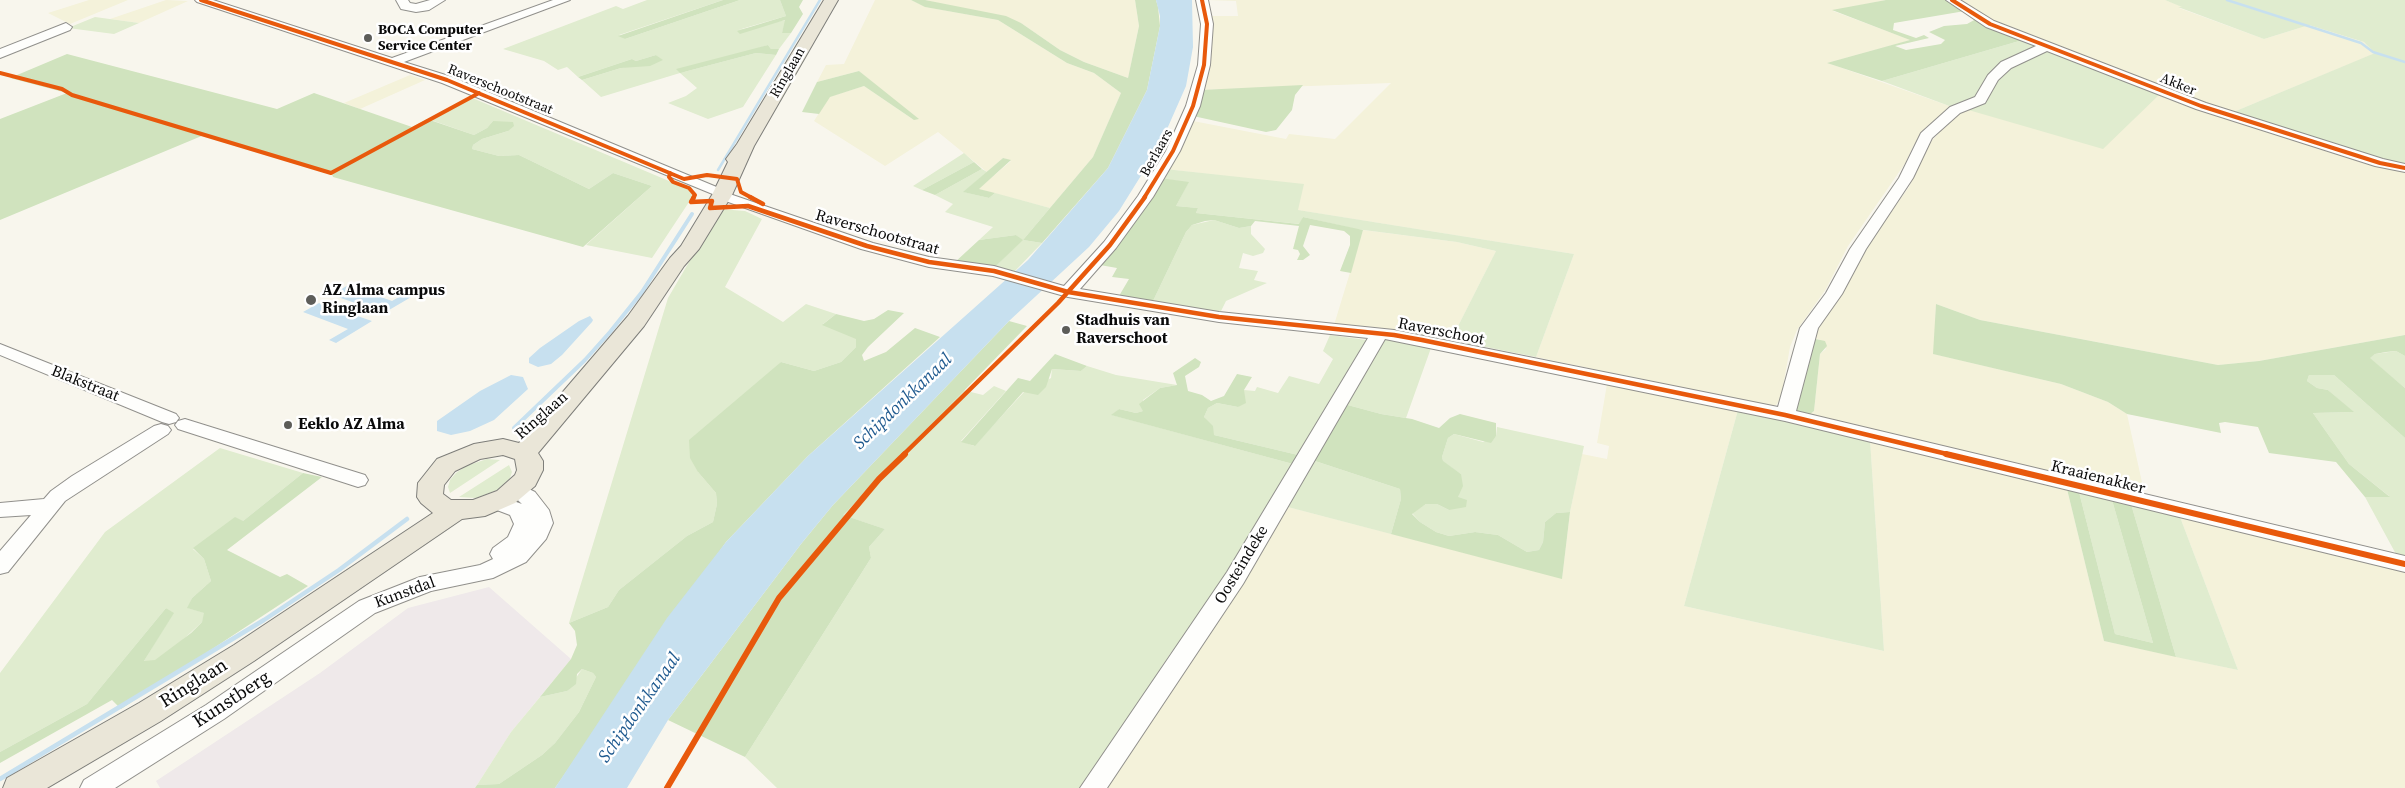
<!DOCTYPE html>
<html>
<head>
<meta charset="utf-8">
<style>
  body { margin:0 }
  canvas { display:block; background:#f8f6ed }
</style>
</head>
<body>
<canvas width="2405" height="788"></canvas>
<script>
const ctx = document.querySelector('canvas').getContext('2d');
ctx.lineJoin = 'round';
function paint(path, color) { ctx.fillStyle = color; ctx.fill(path, 'evenodd'); }
const poly = rows => new Path2D(rows.map(r => 'M' + r).join(''));
function strokePath(path, color, width, dash) { ctx.strokeStyle = color; ctx.lineWidth = width; ctx.lineCap = dash ? 'butt' : 'round'; ctx.setLineDash(dash || []); ctx.stroke(path); }
function write(font, color, halo, rows, align = 'center') {
  ctx.font = font + ' "Source Serif 4",serif'; ctx.lineWidth = 5; ctx.setLineDash([]); ctx.textBaseline = 'middle'; ctx.strokeStyle = halo; ctx.fillStyle = color; for (const [text, x, y, turn = 0] of rows) {
    ctx.save(); ctx.translate(x, y); ctx.rotate((+turn || 0) * Math.PI / 180); ctx.textAlign = isNaN(turn) ? turn : align; if (halo) ctx.strokeText(text, 0, 0); ctx.fillText(text, 0, 0); ctx.restore();
  }
}
const industrial = poly([
  [489,587,571,659,511,732,475,788,160,788,156,781,320,673,408,608]
]);
const farmland = poly([
  [89,0,128,0,70,24,48,13],
  [166,0,188,1,139,23,110,19],
  [875,0,911,0,926,7,998,20,1067,63,1094,73,1121,93,1093,157,1050,208,978,189,1011,161,1003,158,987,172,938,132,885,166,814,121,829,97,864,86,914,120,859,71,817,82,826,65,844,64],
  [925,0,1135,0,1139,26,1128,78,1084,62,1060,50,1021,23],
  [1206,0,1886,0,1833,11,1911,40,1828,63,1952,107,1937,118,1913,146,1906,162,1848,246,1826,289,1797,330,1790,347,1781,398,1776,405,1767,405,1536,357,1574,254,1297,210,1303,185,1165,169,1189,123,1193,121,1286,139,1289,134,1335,139,1391,83,1201,90,1208,16,1238,16,1236,1],
  [1957,0,2165,0,2184,7,2179,8,2264,39,2309,25,2364,42,2376,53,2231,113,1995,22],
  [410,75,425,80,360,109,344,103],
  [2162,92,2405,172,2405,335,2259,361,2218,365,1980,320,1936,304,1934,354,2061,384,2108,402,2127,414,2145,496,1809,415,1814,411,1820,354,1826,349,1819,339,1811,338,1870,241,1909,187,1930,143,1950,120,1965,109],
  [1363,230,1457,242,1496,251,1451,340,1375,327,1334,325],
  [1607,384,1738,410,1684,606,1884,651,1870,440,2067,489,2104,641,2238,670,2180,517,2405,569,2405,788,1104,788,1284,506,1562,578,1570,512,1582,454,1607,459,1609,446,1597,443]
]);
const green = poly([
  [647,0,723,0,619,35,625,39,740,0,780,0,786,16,738,30,786,20,782,33,791,33,779,49,771,49,768,45,680,73,756,53,776,55,743,107,708,119,668,103,686,96,697,88,680,73,601,97,582,80,621,68,662,60,656,55,636,61,632,59,578,77,567,67,558,70,544,61,503,49,616,6,623,9],
  [2165,0,2405,0,2405,165,2379,160,2231,113,2375,53,2364,42,2309,25,2264,39,2178,7,2182,7],
  [95,17,139,23,114,34,68,28],
  [2026,39,2037,46,1976,98,1952,107,1882,81],
  [2047,49,2162,92,2103,149,1965,109,2009,66],
  [470,97,669,181,688,189,693,196,652,258,586,245,652,186,613,173,589,189,519,155,499,156,472,149,473,145,482,139,508,131,493,121,487,128,474,135,428,119],
  [964,153,974,162,922,190,913,186],
  [982,169,987,172,964,192,989,198,995,193,1050,208,1023,240,1042,243,1014,272,995,267,1022,240,1016,235,979,240,993,227,945,212,953,204,935,195],
  [1165,169,1304,184,1298,210,1574,254,1536,357,1451,340,1496,251,1457,242,1356,229,1303,217,1300,224,1196,213,1198,208,1176,206,1188,183,1160,178],
  [720,209,745,211,762,219,725,287,783,322,806,304,836,314,823,324,856,338,856,347,841,362,814,371,781,362,698,472,716,493,717,504,713,522,687,536,619,590,608,607,569,623,668,298],
  [1214,220,1239,228,1251,226,1251,234,1265,249,1263,253,1253,256,1243,253,1239,268,1258,271,1254,280,1267,283,1226,301,1220,313,1153,301,1186,232,1192,225],
  [1330,335,1366,340,1367,343,1298,455,1214,435,1204,417,1208,408,1217,403,1238,407,1244,399,1244,390,1255,391,1257,387,1278,393,1289,376,1319,384,1333,359,1323,351],
  [1383,339,1431,348,1406,418,1381,414,1344,404],
  [2396,351,2405,356,2405,388,2369,358,2375,354],
  [1087,366,1116,375,1177,385,1160,388,1143,400,1143,411,1136,413,1119,409,1112,415,1293,464,1208,605,1170,654,1082,788,777,788,745,757,871,558,869,547,885,529,842,515,963,390,983,395,994,386,1006,391,961,441,974,446,1024,392,1051,378,1052,369,1081,371],
  [2309,375,2334,375,2405,438,2405,558,2397,556,2365,497,2389,496,2349,464,2313,413,2353,412,2328,390,2317,388,2307,381],
  [1738,410,1870,440,1884,651,1684,606],
  [1497,427,1584,446,1570,512,1556,513,1545,522,1543,542,1539,550,1527,552,1498,535,1475,532,1449,536,1436,532,1420,522,1412,513,1426,504,1437,504,1449,510,1458,497,1461,474,1443,462,1442,457,1448,438,1454,434,1483,442,1496,436],
  [220,448,303,473,243,521,193,549,204,559,211,581,192,598,188,608,205,613,202,622,176,646,155,661,144,661,173,613,166,608,87,704,0,752,0,673,105,532],
  [487,459,500,460,450,493,448,487,450,480,456,473,466,466],
  [1312,460,1400,489,1401,499,1391,534,1284,506],
  [509,465,512,472,510,478,497,490,476,498,459,497],
  [2079,492,2112,500,2153,643,2115,634],
  [2131,504,2180,517,2238,670,2176,657],
  [582,669,593,673,596,677,579,712,555,743,542,755,499,784,477,785,511,732,540,697,567,691]
]);
const forest = poly([
  [723,0,740,0,625,39,618,36],
  [780,0,803,0,799,7,803,14,791,33,782,33,785,20,740,34,737,31,786,16],
  [911,0,925,0,1006,16,1021,23,1060,50,1084,62,1128,78,1139,26,1135,0,1156,0,1158,7,1160,26,1147,90,1108,168,1042,243,1023,240,995,267,954,263,979,240,1016,235,1023,240,1093,157,1121,93,1094,73,1067,63,998,20,925,7],
  [1886,0,1948,0,1965,11,1894,23,1893,30,1916,38,1924,35,1929,38,1895,46,1906,50,1941,44,1945,40,1929,32,1944,26,1967,24,1976,19,2026,39,1882,81,1827,63,1910,40,1832,10],
  [768,45,771,49,779,49,776,55,756,53,680,73,676,69],
  [67,54,277,109,314,93,412,127,427,119,474,135,487,128,493,121,513,122,514,126,508,131,482,139,473,145,472,149,499,156,519,155,589,189,613,173,652,186,583,247,333,177,331,172,204,135,0,220,0,119,67,93,10,78],
  [656,55,663,60,650,66,621,68,582,80,578,77,632,59,636,61],
  [859,71,919,119,914,120,864,86,830,97,819,114,802,112,817,82],
  [1303,85,1295,95,1292,110,1276,130,1266,132,1193,116,1201,90],
  [1003,158,1011,160,979,189,995,193,989,198,963,192],
  [974,162,982,169,935,195,922,190],
  [1160,178,1189,182,1176,206,1198,208,1196,213,1299,224,1303,217,1363,230,1351,273,1340,271,1350,245,1350,236,1344,231,1310,225,1303,246,1310,255,1303,260,1297,260,1300,254,1298,250,1293,249,1299,226,1255,221,1251,226,1239,228,1214,220,1205,221,1192,225,1186,232,1153,301,1119,296,1129,279,1112,277,1117,268,1100,265],
  [1936,304,1980,320,2218,365,2259,361,2405,335,2405,356,2396,351,2386,352,2375,354,2370,358,2405,388,2405,438,2334,375,2309,375,2307,381,2317,388,2328,390,2354,412,2313,413,2349,464,2390,497,2365,497,2336,462,2269,453,2258,427,2225,422,2219,423,2221,433,2127,414,2108,402,2061,384,1933,354],
  [888,310,904,313,868,347,862,355,864,361,886,352,915,328,940,337,808,456,726,542,555,788,475,788,477,785,499,784,542,755,555,743,579,712,596,677,593,673,582,669,577,674,576,684,567,691,540,697,571,659,577,645,575,631,569,623,608,607,619,590,687,536,713,522,717,504,716,493,698,472,690,458,689,440,781,362,814,371,841,362,856,347,856,339,822,325,836,314,864,321,874,319],
  [1009,321,1027,326,843,515,885,529,869,547,871,558,745,757,668,720,801,544,833,505],
  [1811,338,1825,341,1827,346,1820,354,1814,411,1809,415,1796,411],
  [1055,354,1087,366,1081,371,1052,369,1046,387,1038,395,1023,392,975,446,961,442,1018,378,1030,381],
  [1195,358,1201,362,1199,367,1185,376,1188,391,1202,395,1211,401,1224,396,1237,374,1252,377,1244,390,1246,403,1238,407,1217,403,1208,408,1204,417,1213,426,1214,435,1298,455,1293,464,1111,415,1119,409,1136,413,1143,411,1139,404,1160,388,1177,385,1173,373],
  [1344,404,1381,414,1412,419,1439,428,1450,418,1460,414,1496,423,1496,436,1491,443,1454,434,1448,438,1442,457,1443,461,1461,474,1463,486,1458,497,1467,500,1466,507,1449,510,1437,504,1426,504,1412,514,1420,522,1436,532,1449,536,1475,532,1498,535,1527,552,1539,550,1543,542,1545,522,1556,513,1570,512,1562,579,1391,534,1401,499,1400,489,1312,460],
  [303,473,322,477,227,550,280,577,287,574,308,586,121,709,112,700,0,763,0,752,87,704,166,608,174,613,144,661,155,660,191,633,202,622,204,613,187,608,192,598,211,581,204,559,193,548,235,517,243,521],
  [2067,489,2079,492,2115,634,2153,643,2112,500,2131,504,2176,657,2104,641]
]);
const water = poly([
  [1156,0,1192,0,1193,47,1186,86,1160,145,1119,211,1089,247,1009,321,833,505,801,544,668,720,627,788,555,788,667,618,726,542,808,456,1028,260,1108,168,1147,90,1160,26,1160,16],
  [348,285,392,301,411,290,418,293,384,313,332,295],
  [319,303,372,321,336,343,329,340,348,329,303,312],
  [590,316,593,320,592,322,562,355,551,364,538,367,529,363,529,358,540,348,579,321],
  [511,375,523,377,528,389,494,420,470,431,451,435,437,431,437,421,480,391]
]);
const streamFar2 = poly([
  [2227,0,2361,43,2373,52,2405,62],
  [718,170,820,0]
]);
const streamFar1 = poly([
  [514,428,585,360,610,332,642,292,692,214]
]);
const stream = poly([
  [0,779,264,620,339,570,407,519]
]);
const minor = poly([
  [195,0,213,0,392,58,553,0,570,0,404,62,452,77,719,188,721,191,873,243,929,257,994,266,1064,286,1104,242,1138,196,1166,151,1186,106,1198,65,1201,24,1196,0,1208,0,1213,24,1210,65,1200,106,1180,151,1153,197,1116,248,1080,289,1219,312,1394,330,1778,407,1800,328,1826,293,1850,249,1899,178,1921,133,1950,107,1975,97,1988,75,2001,62,2036,46,1986,27,1946,0,1960,0,1994,21,2206,103,2383,159,2405,164,2405,172,2375,166,2196,109,2047,51,2011,68,1998,80,1985,103,1960,113,1932,138,1913,178,1866,249,1842,294,1818,328,1796,411,2405,556,2405,572,1785,421,1385,339,1243,584,1107,788,1080,788,1227,572,1368,338,1219,322,1068,297,993,276,929,267,861,249,717,198,715,195,442,83,197,2,195,0],
  [396,0,408,0,410,3,416,4,430,0,445,0,429,10,416,12,401,9,396,0],
  [66,23,72,27,70,30,0,58,0,49,66,23],
  [0,344,176,414,179,418,176,422,169,424,162,422,0,355,0,344],
  [185,419,365,475,368,480,365,485,358,487,178,429,175,425,178,421,185,419],
  [161,424,168,426,171,430,168,434,65,501,8,572,0,574,0,551,31,515,0,517,0,503,44,499,51,491,72,476,154,426,161,424],
  [517,483,535,492,549,510,553,523,546,539,526,562,493,578,431,591,375,613,224,719,115,788,80,788,84,780,206,705,359,601,420,577,480,565,493,559,490,554,493,548,508,537,514,524,510,515,489,507,486,502,489,497,496,495,522,504,507,490,510,485,517,483]
]);
const major = poly([
  [824,0,838,0,754,146,732,195,699,249,684,266,644,326,538,453,543,461,543,470,535,486,515,503,485,516,462,519,254,661,161,721,47,788,3,788,7,778,139,703,234,645,433,513,421,503,417,497,418,483,437,459,474,444,503,439,519,443,628,316,670,258,681,246,712,195,728,162,726,159,737,144,824,0],
  [503,455,515,459,517,470,515,475,497,491,473,500,451,500,443,494,444,485,455,471,480,459,503,455]
]);
const cyclewayFar2 = poly([
  [201,0,447,80,684,179,707,175,737,179,741,192,752,198],
  [1952,0,1990,24,2201,106,2380,163,2405,168],
  [0,73,62,89,72,95,331,173,479,93],
  [670,173,669,177,673,182,689,188,695,195,693,198],
  [1144,198,1173,151,1193,106,1204,65,1207,24,1202,0]
]);
const cyclewayFar1 = poly([
  [694,197,691,202,712,201,710,208,748,206,867,246,929,262,994,271,1068,292,1219,317,1394,335,1422,340,1785,415,1951,455],
  [750,197,763,204],
  [903,455,1058,303,1110,245,1145,197]
]);
const cycleway = poly([
  [1946,454,2405,564],
  [667,788,779,598,879,479,905,454]
]);
const markers = [
  [368,38,5,"#5d5d59"],
  [311,300,6,"#5d5d59"],
  [1066,330,5,"#5d5d59"],
  [288,425,5,"#5d5d59"]
];
const farPoinames = [
  ["BOCA Computer",378,30],
  ["Service Center",378,46]
];
const farStreetnames = [
  ["Ringlaan",788,73,-60],
  ["Akker",2178,85,22],
  ["Raverschootstraat",500,90,22],
  ["Berlaars",1157,153,-61]
];
const streetNames = [
  ["Raverschootstraat",877,233,16],
  ["Raverschoot",1441,332,11],
  ["Blakstraat",85,384,22],
  ["Ringlaan",542,416,-41],
  ["Kraaienakker",2098,478,14],
  ["Oosteindeke",1242,565,-59],
  ["Kunstdal",405,593,-20]
];
const poiNames = [
  ["AZ Alma campus",322,291],
  ["Ringlaan",322,309],
  ["Stadhuis van",1076,321],
  ["Raverschoot",1076,339],
  ["Eeklo AZ Alma",298,425]
];
const waterNames = [
  ["Schipdonkkanaal",903,402,-44],
  ["Schipdonkkanaal",640,708,-55]
];
const nearStreetnames = [
  ["Ringlaan",194,684,-32],
  ["Kunstberg",232,700,-33]
];
paint(industrial, '#efe9ea');
paint(farmland, '#f4f2da');
paint(green, '#e0eccf');
paint(forest, '#d0e3be');
paint(water, '#c7e0ef');
strokePath(streamFar2, '#c7e0ef', 2.5);
strokePath(streamFar1, '#c7e0ef', 4);
strokePath(stream, '#c7e0ef', 4.5);
strokePath(minor, '#91908c', 2);
strokePath(major, '#7e7e7a', 2);
paint(minor, '#fefefc');
paint(major, '#eae6d8');
strokePath(cyclewayFar2, '#e8590c', 4);
strokePath(cyclewayFar1, '#e8590c', 4.5);
strokePath(cycleway, '#e8590c', 6);
for (const [x, y, r, color] of markers) { const dot = new Path2D(); dot.arc(x, y, r, 0, 2 * Math.PI); ctx.fillStyle = color; ctx.fill(dot); strokePath(dot, '#fff', 2); }
write('bold 14px', '#0a0a0a', '#fff', farPoinames, 'left');
write('14px', '#0a0a0a', '#fff', farStreetnames);
write('16px', '#0a0a0a', '#fff', streetNames);
write('bold 16px', '#0a0a0a', '#fff', poiNames, 'left');
write('italic 18px', '#1f5a8f', '#fff', waterNames);
write('19px', '#0a0a0a', '#fff', nearStreetnames);
</script>
</body>
</html>
